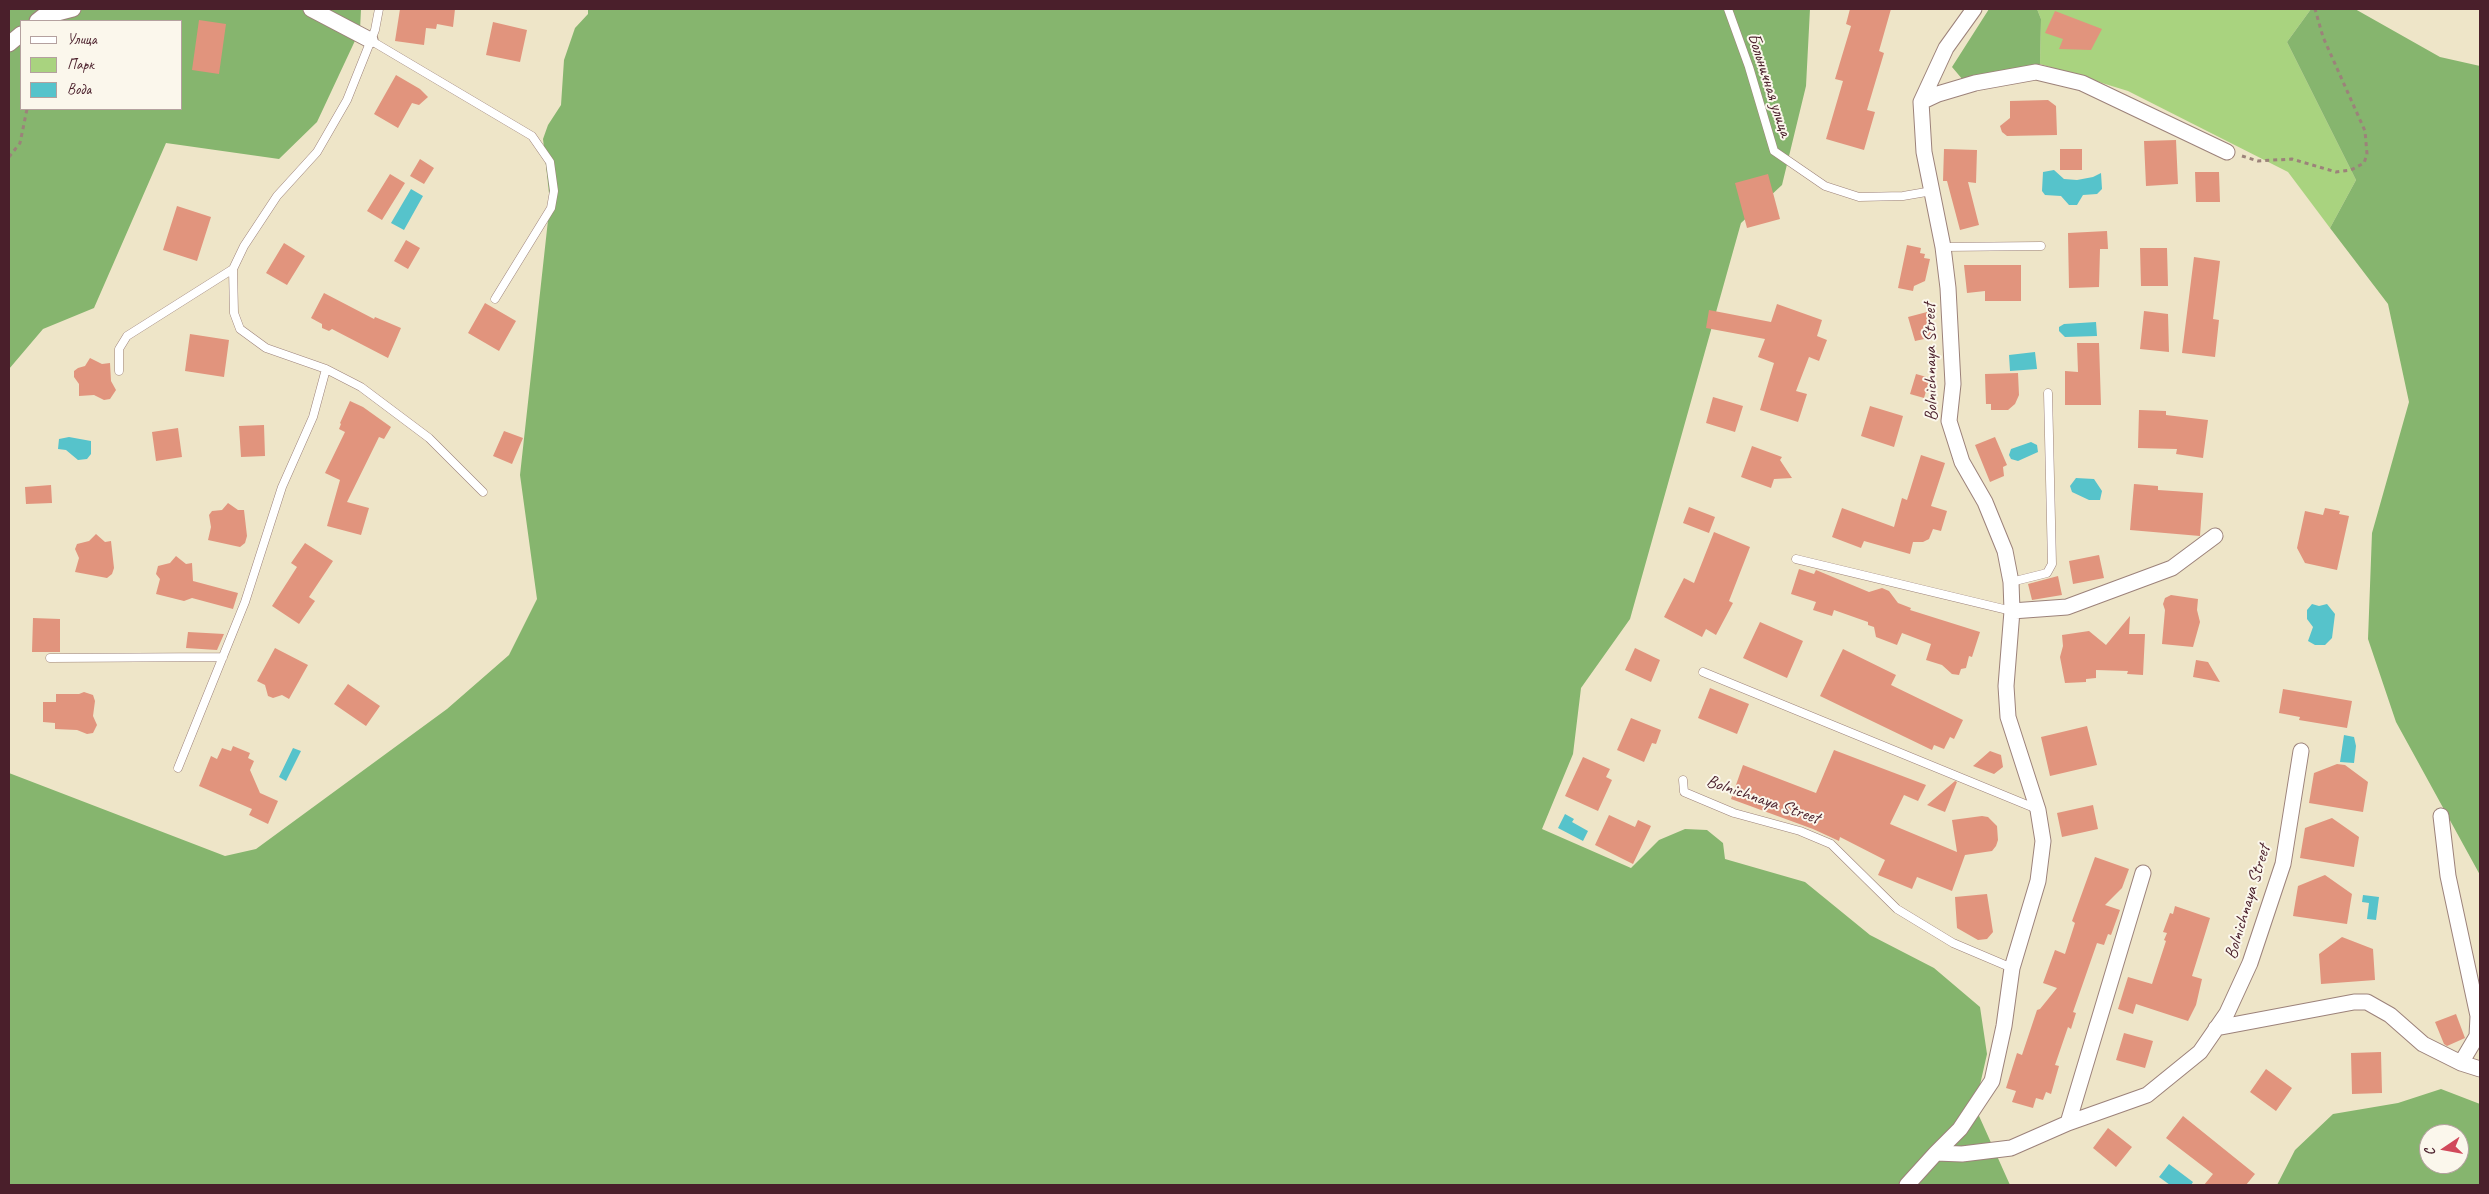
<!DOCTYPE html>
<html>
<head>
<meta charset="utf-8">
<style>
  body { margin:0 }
  #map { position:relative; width:2489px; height:1194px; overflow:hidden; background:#eee5c8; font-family:Caveat,sans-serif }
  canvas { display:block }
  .frame { position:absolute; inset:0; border:10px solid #4a1f2b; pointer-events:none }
  .legend { position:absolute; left:20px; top:20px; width:162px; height:90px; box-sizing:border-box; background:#fbf7ec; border:1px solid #b4a19f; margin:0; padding:6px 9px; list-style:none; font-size:15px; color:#4a1f2b }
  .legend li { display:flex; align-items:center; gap:10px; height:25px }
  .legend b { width:25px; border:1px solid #b4a19f }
  .north { position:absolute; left:2419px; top:1124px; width:50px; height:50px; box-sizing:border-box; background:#fbf7ec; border:1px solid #b4a19f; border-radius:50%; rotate:258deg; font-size:14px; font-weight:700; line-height:20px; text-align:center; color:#4a1f2b }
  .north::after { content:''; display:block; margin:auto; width:18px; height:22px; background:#d1495b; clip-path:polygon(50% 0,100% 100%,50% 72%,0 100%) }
</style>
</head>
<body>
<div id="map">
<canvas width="2489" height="1194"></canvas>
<div class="frame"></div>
<ul class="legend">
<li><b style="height:6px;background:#fff"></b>Улица</li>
<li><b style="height:14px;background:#a9d37f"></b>Парк</li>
<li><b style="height:14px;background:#56c3cb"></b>Вода</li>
</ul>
<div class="north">С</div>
</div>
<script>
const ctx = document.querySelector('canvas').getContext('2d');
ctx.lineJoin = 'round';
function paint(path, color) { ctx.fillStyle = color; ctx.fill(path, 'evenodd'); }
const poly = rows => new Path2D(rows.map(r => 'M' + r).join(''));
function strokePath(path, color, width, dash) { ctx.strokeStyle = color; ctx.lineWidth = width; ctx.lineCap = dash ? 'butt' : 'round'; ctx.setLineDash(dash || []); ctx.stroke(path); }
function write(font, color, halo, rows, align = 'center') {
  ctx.font = font + ' Caveat,sans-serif'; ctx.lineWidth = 4; ctx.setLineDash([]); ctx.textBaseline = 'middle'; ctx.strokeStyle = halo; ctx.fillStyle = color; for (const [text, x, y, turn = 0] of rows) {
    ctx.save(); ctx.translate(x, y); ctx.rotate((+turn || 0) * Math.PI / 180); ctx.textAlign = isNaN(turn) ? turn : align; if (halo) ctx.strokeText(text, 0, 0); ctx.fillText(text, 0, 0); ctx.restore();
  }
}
const green = poly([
  [2037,9,2311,9,2287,42,2356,180,2330,228,2288,172,2128,91,2040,64,2041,19]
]);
const forest = poly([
  [9,9,361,9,360,30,317,122,279,159,166,143,94,308,43,329,9,369],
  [21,21,181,21,181,109,21,109],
  [588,9,1810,9,1806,86,1782,185,1741,223,1630,619,1581,688,1573,754,1542,829,1631,868,1659,840,1685,829,1707,830,1723,843,1725,859,1805,882,1870,935,1934,968,1980,1007,1987,1054,1975,1107,2010,1185,9,1185,9,773,225,856,256,849,447,709,509,655,537,599,520,475,550,202,543,139,548,125,561,105,564,60,575,28,588,14],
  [1989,9,2037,9,2041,19,2040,64,1963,80,1952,67],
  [2311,9,2355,9,2440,57,2480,66,2480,875,2396,722,2368,639,2372,533,2409,402,2388,304,2330,228,2356,180,2287,42],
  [2441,1089,2480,1104,2480,1184,2277,1185,2295,1150,2333,1114,2398,1103],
  [2429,1134,2459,1134,2459,1164,2429,1164]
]);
const water = poly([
  [2054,170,2064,179,2077,180,2093,177,2101,173,2102,189,2097,194,2083,195,2077,205,2069,205,2061,196,2045,195,2042,191,2043,172],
  [411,189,423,196,404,230,391,223],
  [2096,322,2097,336,2065,337,2059,331,2059,327,2064,324],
  [2035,352,2037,369,2010,371,2009,355],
  [69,437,91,441,91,454,87,459,78,460,66,450,58,449,59,439],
  [2031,442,2037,445,2038,452,2018,461,2011,459,2009,455,2011,449],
  [2076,478,2094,479,2102,491,2100,500,2089,500,2072,492,2070,486],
  [2312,604,2319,606,2327,604,2335,614,2332,638,2325,645,2315,645,2308,641,2313,627,2307,619,2307,610],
  [2344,735,2354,737,2356,746,2354,763,2340,762],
  [293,748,301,751,286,781,279,777],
  [1565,814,1574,819,1572,822,1588,831,1583,841,1558,828],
  [2363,895,2379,897,2376,920,2367,919,2369,903,2362,902],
  [2169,1164,2193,1182,2191,1185,2170,1185,2159,1177]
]);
const building = poly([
  [400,9,455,9,453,27,437,24,436,29,426,28,424,45,395,41],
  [1850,9,1891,9,1879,51,1884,53,1867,110,1875,112,1864,150,1826,139,1843,81,1835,79,1851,26,1846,24],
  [2055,11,2102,29,2091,50,2059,49,2063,39,2045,33],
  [199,20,226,24,219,74,192,70],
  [493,22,527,30,520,62,486,55],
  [396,75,420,89,428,97,419,105,412,103,398,128,374,114],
  [2048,100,2056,106,2057,135,2007,136,2002,132,2000,126,2010,118,2010,101],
  [2176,140,2178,184,2146,186,2144,141],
  [1944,149,1977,150,1976,183,1968,182,1979,225,1960,230,1947,181,1943,181],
  [2060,149,2082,149,2082,170,2060,170],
  [420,159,434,168,424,184,410,176],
  [2195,172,2219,172,2220,202,2196,202],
  [390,174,405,183,382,220,367,211],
  [1768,174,1780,219,1747,228,1735,183],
  [177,206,211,217,197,261,163,250],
  [2107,231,2108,249,2100,249,2099,287,2069,288,2068,233],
  [406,240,420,248,408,269,394,261],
  [284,243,305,256,287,285,266,273],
  [1907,245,1921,248,1920,253,1925,254,1924,258,1930,259,1925,281,1914,286,1913,291,1898,288],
  [2140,248,2167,248,2168,286,2141,286],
  [2194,257,2220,261,2213,319,2219,320,2215,357,2182,353],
  [1964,265,2021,265,2021,301,1985,301,1985,291,1967,293],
  [324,293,374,319,375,317,401,328,388,358,332,329,329,331,322,328,322,324,311,318],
  [485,303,516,321,499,351,468,333],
  [1777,304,1822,320,1817,336,1827,340,1819,361,1809,357,1796,391,1807,394,1798,422,1760,410,1774,363,1758,357,1765,339,1706,328,1709,310,1771,322],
  [2144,311,2168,314,2169,352,2140,349],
  [1927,312,1933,337,1915,341,1908,317],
  [190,334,229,340,224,377,185,371],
  [2077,343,2099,343,2101,405,2065,405,2065,371,2078,372],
  [90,358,102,364,110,363,111,381,116,390,110,399,104,400,94,395,79,396,79,384,74,377,74,371,78,368,85,366],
  [2018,373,2019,395,2015,404,2008,410,1991,410,1991,404,1986,404,1985,374],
  [1916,374,1930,378,1924,398,1910,394],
  [1713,397,1743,406,1735,432,1706,423],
  [350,401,363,407,391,427,384,439,379,437,347,502,369,508,361,535,327,526,340,480,325,473,345,432,339,429,341,424,340,423],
  [1870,406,1903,416,1894,447,1861,436],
  [2139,410,2166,411,2166,415,2208,420,2203,458,2176,454,2177,449,2138,448],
  [264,425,265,456,241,457,239,426],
  [178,428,182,457,156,461,152,432],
  [504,431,523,438,512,464,493,456],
  [1995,437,2007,465,2003,467,2004,476,1990,482,1975,445],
  [1752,446,1782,457,1780,460,1792,478,1774,479,1771,488,1741,477],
  [1921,455,1945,463,1931,506,1947,511,1941,531,1933,529,1929,539,1923,542,1913,542,1910,554,1864,541,1861,548,1832,537,1842,508,1894,527,1902,498,1907,500],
  [2134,484,2158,486,2158,490,2203,493,2200,536,2130,530],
  [51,485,52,503,26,504,25,487],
  [228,503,238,510,244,510,247,536,245,543,240,547,208,540,211,527,209,515,212,511,222,510],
  [1689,507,1715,517,1709,533,1683,523],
  [2325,508,2340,511,2339,514,2349,516,2337,570,2305,563,2297,548,2305,511,2323,515],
  [1714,532,1750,547,1729,601,1733,603,1716,635,1706,629,1702,637,1664,617,1684,578,1694,583],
  [96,534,105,542,111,541,114,568,112,574,107,578,75,572,79,558,75,549,77,544,89,541],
  [305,543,333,561,309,597,315,601,299,624,272,606,297,567,291,563],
  [2099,555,2104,578,2073,584,2069,561],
  [176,556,186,564,192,563,193,581,238,593,233,609,192,598,184,601,156,594,160,579,156,574,158,566,170,563],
  [1799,569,1814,574,1816,570,1869,592,1882,588,1889,591,1898,603,1911,608,1910,610,1980,632,1972,657,1969,656,1966,668,1961,669,1959,675,1952,674,1942,665,1926,660,1931,644,1902,633,1897,645,1876,637,1874,627,1868,625,1868,622,1834,610,1832,616,1813,610,1816,602,1791,594],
  [2058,576,2062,595,2032,600,2028,584],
  [2171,595,2198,599,2197,610,2200,622,2193,647,2162,644,2165,610,2163,604,2165,598],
  [2130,616,2129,634,2145,634,2143,675,2127,674,2128,671,2096,670,2096,678,2086,679,2086,682,2065,683,2060,657,2063,646,2062,635,2089,631,2106,645],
  [33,618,60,619,60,652,32,652],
  [1760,622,1803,641,1787,678,1743,658],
  [188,632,224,634,217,650,186,648],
  [275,648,308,665,289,699,282,695,273,698,268,696,265,685,257,681],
  [1635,648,1660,660,1651,682,1625,670],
  [1843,649,1896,675,1891,685,1963,720,1954,739,1950,737,1944,749,1934,745,1932,750,1820,696],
  [2196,660,2208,662,2220,682,2193,677],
  [348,684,380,706,366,726,334,704],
  [1710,688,1749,704,1737,734,1698,718],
  [2283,689,2352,701,2347,728,2299,720,2300,717,2279,713],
  [84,692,93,695,95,701,93,716,97,725,93,733,87,734,77,730,55,729,55,723,43,722,43,702,56,702,56,694,79,694],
  [1631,718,1661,730,1656,744,1652,743,1644,762,1617,750],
  [2087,726,2097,765,2050,776,2041,737],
  [233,746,250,753,248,758,254,761,250,770,260,793,278,801,268,824,249,815,252,809,199,786,211,756,217,759,222,748,231,751],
  [1834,750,1926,785,1918,801,1904,795,1890,824,1957,852,1952,820,1982,816,1988,817,1997,826,1998,840,1996,846,1992,851,1965,855,1952,891,1917,877,1912,889,1878,875,1885,860,1840,837,1839,841,1813,829,1731,799,1743,765,1816,793],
  [1990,751,2001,755,2003,767,1994,774,1973,766],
  [1583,757,1610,769,1606,777,1612,780,1598,811,1565,796],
  [2337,764,2345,765,2368,782,2363,812,2309,803,2314,773],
  [1955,781,1957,782,1945,812,1927,805],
  [2093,805,2098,829,2062,837,2057,813],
  [1609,815,1635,827,1638,820,1651,826,1633,864,1595,845],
  [2332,818,2359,837,2354,867,2300,858,2305,828],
  [2095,857,2129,869,2122,888,2105,905,2120,910,2111,935,2108,934,2104,945,2097,943,2073,1012,2076,1013,2071,1029,2068,1027,2055,1065,2059,1066,2051,1094,2046,1092,2043,1100,2036,1098,2033,1108,2012,1102,2016,1091,2006,1088,2017,1053,2022,1055,2037,1010,2040,1009,2057,988,2043,983,2055,950,2065,954,2075,923,2072,921],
  [2325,875,2352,894,2347,924,2293,916,2298,886],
  [1987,894,1993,932,1987,939,1978,940,1957,928,1955,897],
  [2175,906,2210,918,2192,976,2202,979,2196,1005,2188,1021,2136,1004,2133,1014,2118,1009,2128,977,2152,984,2166,941,2164,940,2167,933,2163,932,2170,913,2173,914],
  [2342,937,2373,949,2375,980,2321,984,2319,954],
  [2456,1014,2465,1038,2447,1046,2444,1044,2435,1022],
  [2124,1033,2153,1041,2145,1068,2116,1060],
  [2381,1052,2382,1093,2352,1094,2351,1053],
  [2266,1069,2292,1088,2276,1111,2250,1092],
  [2183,1116,2255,1174,2246,1185,2204,1185,2213,1174,2166,1138],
  [2108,1128,2132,1147,2116,1167,2093,1148]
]);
const path = poly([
  [2242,156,2258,161,2292,159,2336,172,2351,170,2364,163,2367,154,2365,131,2323,37,2315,9],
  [9,157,20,143,27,109]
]);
const lane = poly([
  [1728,9,1749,67,1774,151,1825,186,1859,197,1903,196,1932,191],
  [370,40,532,136,550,162,554,191,551,208,495,299],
  [1943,247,2041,246],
  [326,369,361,387,429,438,483,492],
  [119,371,119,349,127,336,233,269],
  [1796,559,2012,611],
  [2011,582,2047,573,2052,564,2048,393],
  [50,658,223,657],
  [1703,672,2037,809],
  [178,768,245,602,282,487,313,417,326,369,266,348,240,329,234,313,233,269,244,246,277,196,317,152,347,100,375,30,379,9],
  [1683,780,1684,792,1734,813,1800,831,1831,844,1897,909,1953,943,2012,968]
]);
const street = poly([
  [311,9,370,40],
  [37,21,42,17,73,9],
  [9,44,21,34],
  [1921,102,1938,94,1975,83,2036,72,2082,83,2227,152],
  [2012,611,2067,607,2172,568,2215,536],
  [2441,816,2448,876,2478,1016,2477,1036,2461,1063],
  [2216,1028,2354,1002,2367,1002,2390,1015,2423,1044,2461,1063,2480,1069],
  [2068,1123,2143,873],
  [1936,1153,1962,1154,2011,1148,2068,1123,2147,1095,2200,1052,2227,1013,2250,963,2283,864,2301,751],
  [1907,1185,1936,1153,1960,1129,1992,1081,2004,1026,2012,968,2038,881,2043,841,2038,810,2008,717,2006,686,2012,611,2011,582,2005,551,1985,502,1962,462,1949,421,1953,384,1948,288,1943,247,1924,152,1921,102,1946,48,1974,9]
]);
const streetNames = [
  ["Больничная улица",1769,85,72],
  ["Bolnichnaya Street",1931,362,-91],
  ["Bolnichnaya Street",1763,800,19],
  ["Bolnichnaya Street",2248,902,-73]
];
paint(green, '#a9d37f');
paint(forest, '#86b56e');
paint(water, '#56c3cb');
paint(building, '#e1947d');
strokePath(lane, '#9c827a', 9);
strokePath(street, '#9c827a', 17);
strokePath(path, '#9c827a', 3, [4, 4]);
strokePath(lane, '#fff', 8);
strokePath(street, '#fff', 15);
write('18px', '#4a1f2b', '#fbf7ec', streetNames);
</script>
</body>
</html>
